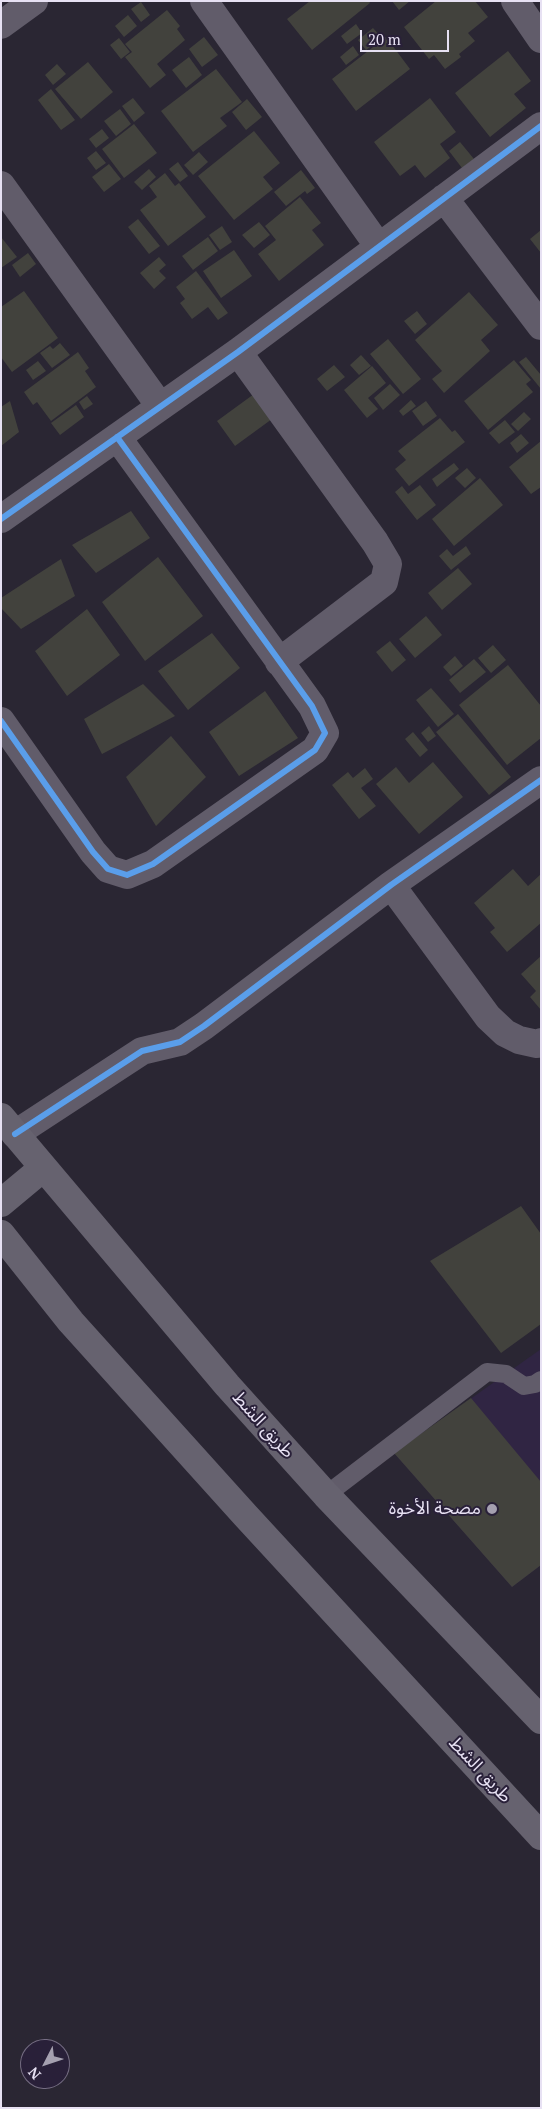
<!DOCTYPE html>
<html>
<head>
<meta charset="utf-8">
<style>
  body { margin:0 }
  #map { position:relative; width:542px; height:2109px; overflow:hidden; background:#2a2633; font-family:"PT Serif",serif }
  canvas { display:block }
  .frame { position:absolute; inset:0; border:2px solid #e7e1f3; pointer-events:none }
  .north { position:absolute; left:20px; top:2039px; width:50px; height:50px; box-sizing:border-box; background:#292039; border:1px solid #756d83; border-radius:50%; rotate:229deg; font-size:14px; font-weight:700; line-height:20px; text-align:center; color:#e7e1f3 }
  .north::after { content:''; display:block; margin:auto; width:18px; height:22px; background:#a5a0b0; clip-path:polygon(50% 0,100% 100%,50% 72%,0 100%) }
  .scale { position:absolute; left:360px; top:30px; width:89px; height:22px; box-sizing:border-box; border:2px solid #e7e1f3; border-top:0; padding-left:6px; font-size:15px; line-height:18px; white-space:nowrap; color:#e7e1f3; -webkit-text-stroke:4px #292039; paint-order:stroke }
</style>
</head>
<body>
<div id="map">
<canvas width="542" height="2109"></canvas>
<div class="frame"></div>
<div class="north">N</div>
<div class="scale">20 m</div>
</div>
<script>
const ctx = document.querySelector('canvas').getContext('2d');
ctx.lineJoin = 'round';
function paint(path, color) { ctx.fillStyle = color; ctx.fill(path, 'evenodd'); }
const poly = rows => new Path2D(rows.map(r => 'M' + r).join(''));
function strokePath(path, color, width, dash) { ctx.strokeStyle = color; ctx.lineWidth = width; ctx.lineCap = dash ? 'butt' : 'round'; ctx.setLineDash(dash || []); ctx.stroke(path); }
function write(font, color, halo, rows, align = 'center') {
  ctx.font = font + ' "PT Serif","Noto Sans Arabic",serif'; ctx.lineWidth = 4; ctx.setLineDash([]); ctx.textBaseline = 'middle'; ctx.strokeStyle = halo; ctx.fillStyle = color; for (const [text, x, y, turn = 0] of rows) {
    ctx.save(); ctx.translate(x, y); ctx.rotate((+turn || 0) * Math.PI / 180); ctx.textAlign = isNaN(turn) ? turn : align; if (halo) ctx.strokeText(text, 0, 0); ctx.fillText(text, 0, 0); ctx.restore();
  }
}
const built = poly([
  [541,1349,541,1565,512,1587,394,1453]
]);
const building = poly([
  [310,1,369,1,370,3,312,50,287,19],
  [392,1,410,1,399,10],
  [436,1,475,1,488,17,468,33,475,41,459,54,461,57,445,69,434,55,429,59,404,27],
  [141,2,150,15,141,22,131,9],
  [167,10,180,26,177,29,185,40,157,64,166,75,150,88,125,57,132,52,125,44],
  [128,15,137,26,124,37,115,26],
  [356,24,362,33,347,44,341,36],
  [373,28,382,38,366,50,358,40],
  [204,37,218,55,202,67,189,49],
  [386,37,410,69,356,111,332,79],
  [119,38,130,52,121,59,110,45],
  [353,46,359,55,346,65,340,57],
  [508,51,531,81,514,94,526,108,490,137,455,93],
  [189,57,202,75,186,88,172,70],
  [88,62,113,92,81,119,55,89],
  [57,64,66,74,53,85,45,75],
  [216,69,242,102,220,118,227,126,193,152,161,111],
  [51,89,75,120,61,130,38,100],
  [133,98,145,113,134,122,122,106],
  [430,98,456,132,440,144,450,158,425,178,415,165,400,176,374,142],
  [247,99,262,117,246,130,232,112],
  [120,109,131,124,116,136,104,121],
  [134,124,157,153,124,178,102,149],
  [102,129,109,138,96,148,89,139],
  [254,131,280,163,263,177,273,189,234,220,198,176],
  [460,142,474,159,462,168,449,151],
  [96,151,106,163,96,170,87,158],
  [199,152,208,162,193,175,184,165],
  [178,162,188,176,180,182,169,169],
  [109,164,121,179,104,192,92,177],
  [149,169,156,177,142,190,134,182],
  [301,170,315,188,307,194,305,191,286,206,274,192],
  [165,173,175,186,179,183,206,217,168,246,140,210,157,197,149,186],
  [300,197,321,223,312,230,324,245,279,281,258,254,276,240,265,226],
  [138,219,160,246,149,254,128,227],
  [259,222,270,235,254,248,242,235],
  [222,226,232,242,220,250,209,235],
  [541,230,541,253,530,239],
  [1,237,17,257,1,268],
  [208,237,218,251,193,270,182,256],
  [234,250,252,276,221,298,203,271],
  [28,253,36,264,20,277,12,265],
  [159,257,166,265,159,271,166,278,154,289,140,273],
  [196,271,228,313,218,320,208,307,192,319,180,303,185,299,176,287],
  [24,291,58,338,12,372,1,357,1,307],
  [469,292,498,325,481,340,490,351,444,393,432,379,442,371,415,340],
  [417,311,427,324,415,334,404,321],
  [388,339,421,379,403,394,370,354],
  [60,343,70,355,52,368,40,353,50,346,53,349],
  [78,352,89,368,85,371,96,387,51,421,37,402,33,405,24,392],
  [361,355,371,366,359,375,350,365],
  [526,357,541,375,541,389,519,362],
  [514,360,531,380,526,384,533,392,488,430,464,401],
  [38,361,46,371,33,380,26,370],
  [334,365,345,377,327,391,317,379],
  [372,366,386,383,368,398,378,409,367,418,344,390],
  [390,384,400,395,383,410,374,398],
  [254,394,272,419,235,446,217,421],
  [87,396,93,404,84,410,79,402],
  [411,400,416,406,403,416,399,411],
  [10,401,19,432,1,446,1,407],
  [426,401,437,416,423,426,412,411],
  [76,405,84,417,60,435,51,423],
  [524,412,531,419,518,431,511,424],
  [440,418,452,432,455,430,465,442,409,486,395,469,406,460,398,451],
  [505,420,515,432,499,444,489,433],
  [521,434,529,443,517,453,510,443],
  [541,441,541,487,531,494,509,467],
  [454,463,459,469,437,487,432,479],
  [467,468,476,478,465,488,455,478],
  [480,478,503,505,454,546,432,519],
  [420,485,436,505,417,520,395,492,402,486,408,494],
  [131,511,150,538,96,573,72,545],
  [466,546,471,554,451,570,439,556,447,549,453,556],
  [158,557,203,616,145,661,102,602],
  [61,559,75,596,21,629,1,608,1,598],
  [458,568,472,584,442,610,428,593],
  [87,609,120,655,67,696,35,651],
  [426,616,442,635,415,658,399,639],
  [212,633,240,668,188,710,158,671],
  [390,641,406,660,392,672,376,652],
  [493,645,506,660,491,673,478,658],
  [455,656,463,666,451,676,443,667],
  [474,659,486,672,460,693,449,680],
  [508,665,541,706,541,738,507,765,459,705],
  [143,684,175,716,102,754,84,719],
  [431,688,454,714,438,727,416,700],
  [265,691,298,738,239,776,209,732],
  [458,714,511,777,489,795,436,732],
  [429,726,436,736,428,742,421,733],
  [413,732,428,750,420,757,405,739],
  [171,736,206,777,156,826,126,777],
  [433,762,463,797,419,834,376,784,396,767,409,783],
  [365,768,373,779,361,788,376,806,359,819,332,785,348,772,353,778],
  [513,869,528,886,541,874,541,923,507,952,490,932,495,928,474,903],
  [541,956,541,1010,530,997,536,991,521,974],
  [521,1206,541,1234,541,1324,501,1353,430,1261],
  [471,1398,541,1482,541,1565,512,1587,394,1453]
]);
const lane = poly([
  [326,1495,487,1372,506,1374,524,1386,535,1384,541,1380]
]);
const street = poly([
  [204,1,379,247],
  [515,1,541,39],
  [1,25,34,1],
  [1,185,160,406],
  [444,198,541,326],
  [238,352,375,542,388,564,384,582,279,662],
  [1,519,238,352,541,126],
  [1,721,93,852,108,869,127,875,153,864,315,750,325,733,312,706,117,437],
  [391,885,488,1017,505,1033,519,1040,537,1044,541,1042],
  [15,1134,142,1051,180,1042,204,1026,391,885,541,780]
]);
const highway = poly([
  [1,1117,227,1385,326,1495,541,1720],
  [1,1203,43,1168],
  [1,1234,71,1322,245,1515,541,1836]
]);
const cycleway = poly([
  [1,519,238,352,541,126],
  [1,721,93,852,108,869,127,875,153,864,315,750,325,733,312,706,117,437],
  [15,1134,142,1051,180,1042,204,1026,391,885,541,780]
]);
const markers = [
  [492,1509,6,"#a5a0b0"]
];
const streetNames = [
  ["طريق الشط",263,1425,48],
  ["طريق الشط",480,1770,47]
];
const poiNames = [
  ["مصحة الأخوة",481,1509]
];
paint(built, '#302543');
paint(building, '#42423d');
strokePath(lane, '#615c6a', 18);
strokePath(street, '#615c6a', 28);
strokePath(highway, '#66626f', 28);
strokePath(cycleway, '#5a9eea', 6);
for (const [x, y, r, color] of markers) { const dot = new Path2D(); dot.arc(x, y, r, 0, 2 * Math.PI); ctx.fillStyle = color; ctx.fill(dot); strokePath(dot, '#292039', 2); }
write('18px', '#e7e1f3', '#292039', streetNames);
write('18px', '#e7e1f3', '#292039', poiNames, 'right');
</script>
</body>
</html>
